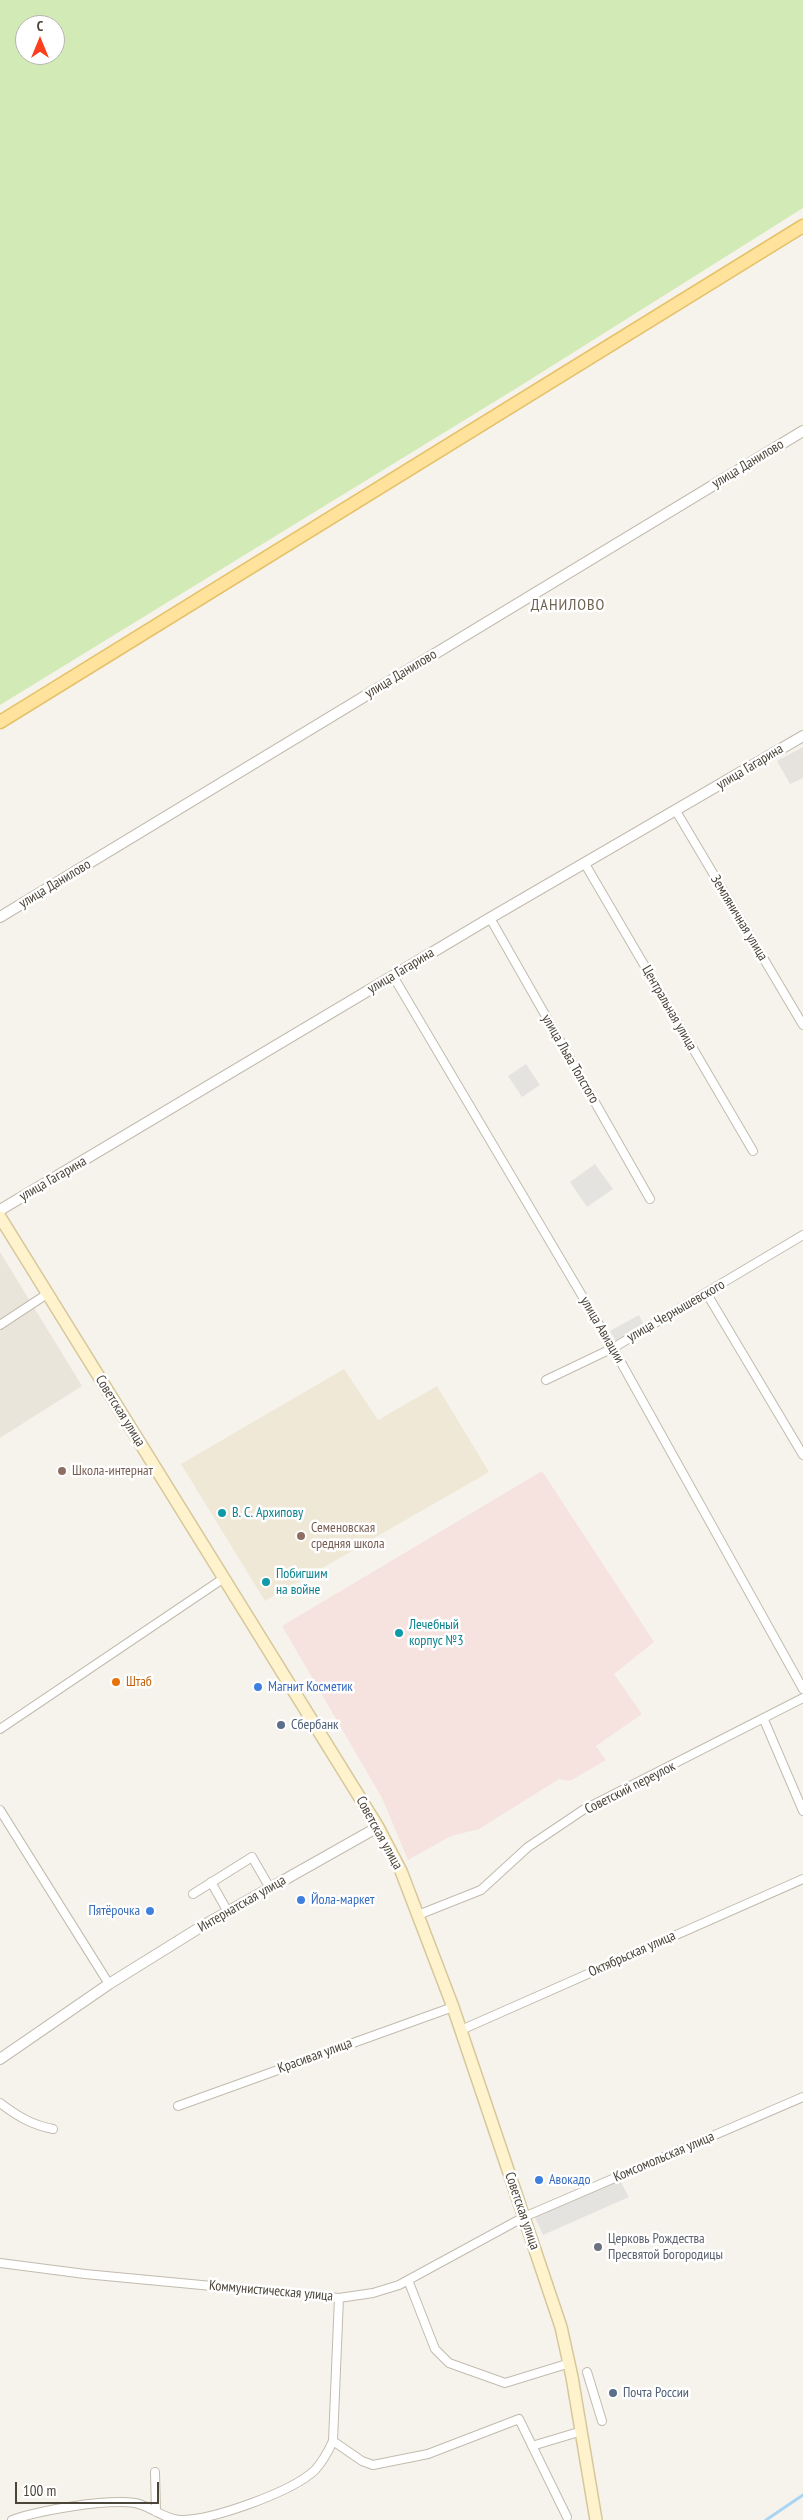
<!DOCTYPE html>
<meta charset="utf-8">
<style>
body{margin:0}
#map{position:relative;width:803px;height:2520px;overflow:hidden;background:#f6f3ec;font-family:"PT Sans Narrow",sans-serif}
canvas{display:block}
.north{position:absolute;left:15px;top:15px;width:50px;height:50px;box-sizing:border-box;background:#fff;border:1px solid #b7b4b0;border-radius:50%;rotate:0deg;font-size:14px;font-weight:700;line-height:20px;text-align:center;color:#4b4439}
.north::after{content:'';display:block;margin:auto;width:18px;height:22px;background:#fc3f1d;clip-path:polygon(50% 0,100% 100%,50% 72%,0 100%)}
.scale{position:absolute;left:15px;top:2482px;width:144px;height:22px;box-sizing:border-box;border:2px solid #4b4439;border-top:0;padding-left:6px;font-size:15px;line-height:18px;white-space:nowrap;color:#4b4439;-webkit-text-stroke:4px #fff;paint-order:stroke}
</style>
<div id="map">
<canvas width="803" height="2520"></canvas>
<div class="north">С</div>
<div class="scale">100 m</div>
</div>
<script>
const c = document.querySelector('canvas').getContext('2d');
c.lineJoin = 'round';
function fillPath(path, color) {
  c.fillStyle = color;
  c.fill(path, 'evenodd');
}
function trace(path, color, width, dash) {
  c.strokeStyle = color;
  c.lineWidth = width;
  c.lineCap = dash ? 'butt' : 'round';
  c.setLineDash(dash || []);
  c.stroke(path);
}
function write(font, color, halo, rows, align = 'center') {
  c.font = font + ' "PT Sans Narrow",sans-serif';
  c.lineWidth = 5;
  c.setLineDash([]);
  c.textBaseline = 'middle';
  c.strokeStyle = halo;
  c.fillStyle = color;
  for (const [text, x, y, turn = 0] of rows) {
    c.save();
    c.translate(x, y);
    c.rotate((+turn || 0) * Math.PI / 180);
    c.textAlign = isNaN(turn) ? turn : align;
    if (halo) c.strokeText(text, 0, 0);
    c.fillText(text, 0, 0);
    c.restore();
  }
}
fillPath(new Path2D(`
 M0 1252 82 1386 0 1438Z`), '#eae5da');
fillPath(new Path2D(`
 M803 747V778L790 784 777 761Z`), '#e6e2dd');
fillPath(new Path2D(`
 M344 1369 378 1420 437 1386 489 1472 265 1601 181 1464Z`), '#efe8d6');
fillPath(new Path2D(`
 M542 1471 654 1642 614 1674 642 1714 596 1746 606 1760 570 1781 559 1779 479 1829 451 1836 408 1860 382 1798 282 1626Z`), '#f6e3e0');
fillPath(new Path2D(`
 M0 0H803V208L520 386 0 705ZM25 25H55V55H25Z`), '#d2eab5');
fillPath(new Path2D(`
 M526 1064 540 1085 522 1097 508 1076Z
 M595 1164 613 1189 587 1207 570 1182Z
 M639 1315 644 1325 616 1341 610 1331Z
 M618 2177 629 2197 543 2235 533 2213Z`), '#e5e3e0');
trace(new Path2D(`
 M766 2520 803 2495`), '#a9d4f2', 3);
const minor = new Path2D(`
 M676 811 803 1025
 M585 864 753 1151
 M490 918 650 1199
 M393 976 613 1348 803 1689
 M707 1294 803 1455
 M0 1325 47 1294
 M546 1380 613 1348 803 1235
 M764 1720 803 1811
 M0 1729 224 1578
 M0 1810 109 1984
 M211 1882 228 1912
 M193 1894 252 1857 270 1888
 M418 1915 481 1890 528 1847 583 1810 803 1698
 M461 2030 803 1879
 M0 2103C17 2116 32 2125 53 2129
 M178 2106 453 2007
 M0 2263 85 2274 339 2298 373 2293 399 2285 524 2217 803 2097
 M408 2280 435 2349 449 2363 505 2383 570 2363
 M587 2372 602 2421
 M333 2441 362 2461 373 2465 428 2454 519 2419 567 2517
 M532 2446 582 2431
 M155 2472 156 2512
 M12 2520C40 2510 106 2499 135 2503 151 2506 165 2520 181 2520 213 2520 292 2492 315 2470 323 2461 328 2452 333 2441L339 2298`);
const tertiary = new Path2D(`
 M0 917 803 431
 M0 1210 490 918 803 736
 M0 2059 109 1984 199 1928 378 1827`);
const secondary = new Path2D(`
 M0 1217 378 1827 401 1871 453 2007 561 2327 572 2377 596 2520`);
const primary = new Path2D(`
 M0 722 803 226`);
trace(minor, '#c2bbae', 10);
trace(tertiary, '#c2bbae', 12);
trace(secondary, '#d6c79b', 14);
trace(primary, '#e6c16a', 15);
trace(minor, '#fff', 8);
trace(tertiary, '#fff', 10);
trace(secondary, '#fff3cd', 11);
trace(primary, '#ffe39c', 12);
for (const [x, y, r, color] of [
 [62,1471,5,"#8d6e63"],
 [222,1513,5,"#0f9aa8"],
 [301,1536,5,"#8d6e63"],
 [266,1582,5,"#0f9aa8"],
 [399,1633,5,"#0f9aa8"],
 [116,1682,5,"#e8710a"],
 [258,1687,5,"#3f7fe0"],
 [281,1725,5,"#5c6f8a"],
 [301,1900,5,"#3f7fe0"],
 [150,1911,5,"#3f7fe0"],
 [539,2180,5,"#3f7fe0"],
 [598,2247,5,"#6b7280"],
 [613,2393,5,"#5c6f8a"]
]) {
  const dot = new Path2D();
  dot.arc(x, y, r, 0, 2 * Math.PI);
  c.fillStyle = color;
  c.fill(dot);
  trace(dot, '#fff', 2);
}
write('14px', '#4b4439', '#fff', [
 ["улица Данилово",748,464,-31],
 ["улица Данилово",401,674,-31],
 ["улица Гагарина",750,767,-31],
 ["улица Данилово",55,884,-31],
 ["Земляничная улица",739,918,59],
 ["улица Гагарина",401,971,-31],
 ["Центральная улица",669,1008,60],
 ["улица Льва Толстого",570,1059,60],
 ["улица Гагарина",53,1179,-30],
 ["улица Чернышевского",676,1311,-30],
 ["улица Авиации",602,1330,60],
 ["Советская улица",120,1411,58],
 ["Советский переулок",630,1788,-27],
 ["Советская улица",379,1833,61],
 ["Интернатская улица",242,1904,-30],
 ["Октябрьская улица",632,1954,-24],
 ["Красивая улица",315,2056,-20],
 ["Комсомольская улица",664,2157,-23],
 ["Советская улица",522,2211,71],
 ["Коммунистическая улица",271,2291,5]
]);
write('14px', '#785e54', '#fff', [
 ["Школа-интернат",72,1471],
 ["Семеновская",311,1528],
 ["средняя школа",311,1544]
], 'left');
write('14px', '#0d838f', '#fff', [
 ["В. С. Архипову",232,1513],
 ["Побигшим",276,1574],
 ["на войне",276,1590],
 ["Лечебный",409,1625],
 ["корпус №3",409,1641]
], 'left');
write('14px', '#c56008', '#fff', [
 ["Штаб",126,1682]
], 'left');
write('14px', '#366cbe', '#fff', [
 ["Магнит Косметик",268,1687],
 ["Йола-маркет",311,1900],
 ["Пятёрочка",140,1911,"right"],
 ["Авокадо",549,2180]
], 'left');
write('14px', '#4e5e75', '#fff', [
 ["Сбербанк",291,1725],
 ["Почта России",623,2393]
], 'left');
write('14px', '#5b616d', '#fff', [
 ["Церковь Рождества",608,2239],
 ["Пресвятой Богородицы",608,2255]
], 'left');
c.letterSpacing = '1px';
write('16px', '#6e6250', '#fff', [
 ["ДАНИЛОВО",568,605]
]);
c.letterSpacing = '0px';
</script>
